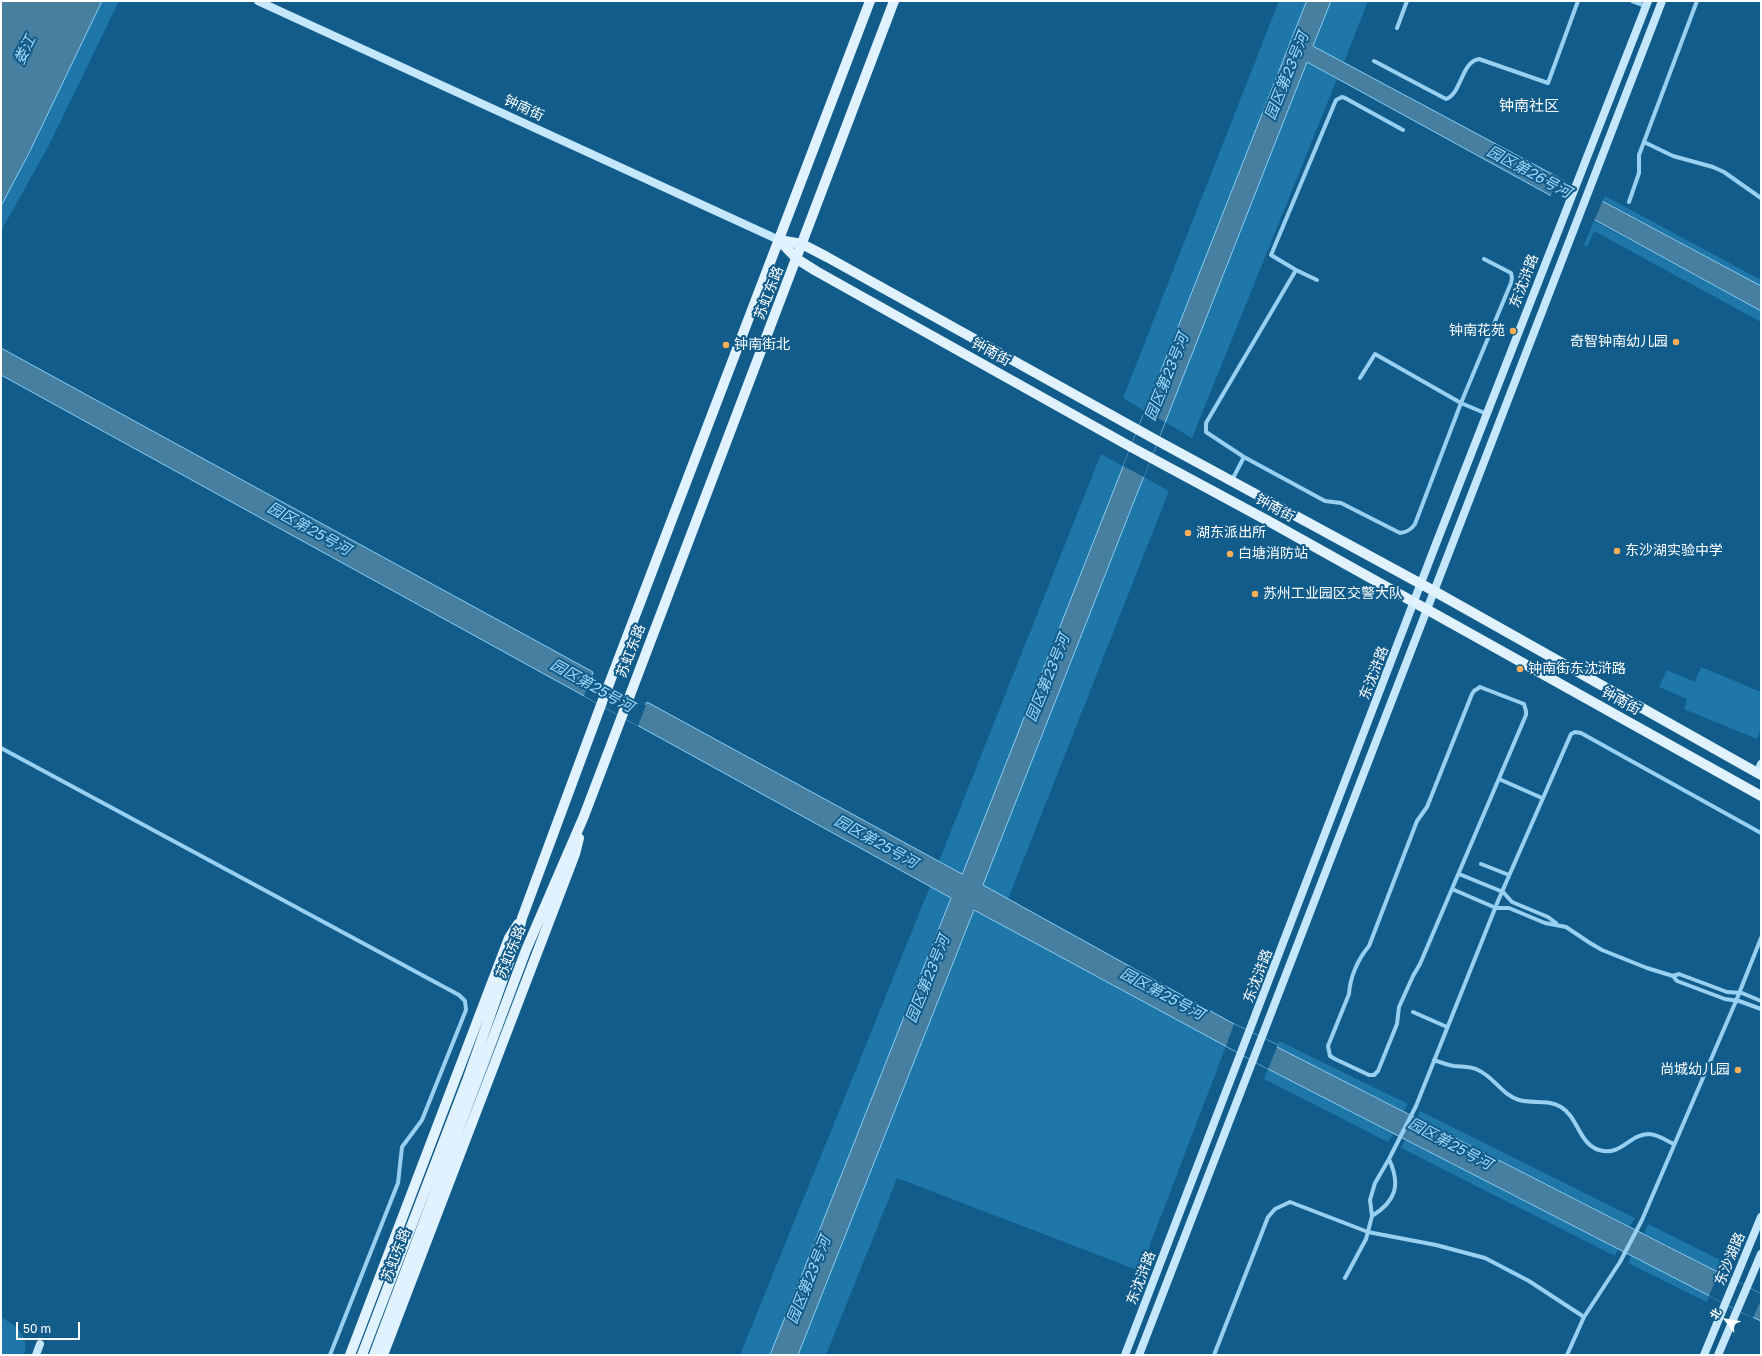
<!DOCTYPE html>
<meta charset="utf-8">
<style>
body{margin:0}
#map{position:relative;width:1762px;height:1356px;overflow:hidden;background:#115c8a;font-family:"Golos Text","Noto Sans SC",sans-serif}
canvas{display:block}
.frame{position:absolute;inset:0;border:2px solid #fff;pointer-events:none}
.north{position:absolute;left:1706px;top:1300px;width:40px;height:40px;-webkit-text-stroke:3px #115c8a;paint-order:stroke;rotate:301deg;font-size:11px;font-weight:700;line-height:16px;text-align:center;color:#fff}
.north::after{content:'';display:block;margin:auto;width:14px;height:18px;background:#fff;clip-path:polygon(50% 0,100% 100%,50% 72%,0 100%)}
.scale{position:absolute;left:16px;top:1322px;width:64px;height:18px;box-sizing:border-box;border:2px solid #fff;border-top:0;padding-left:5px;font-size:12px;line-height:14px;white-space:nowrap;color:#fff;-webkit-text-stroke:3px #115c8a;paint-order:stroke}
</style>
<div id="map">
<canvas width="1762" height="1356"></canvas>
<div class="frame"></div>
<div class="north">北</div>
<div class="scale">50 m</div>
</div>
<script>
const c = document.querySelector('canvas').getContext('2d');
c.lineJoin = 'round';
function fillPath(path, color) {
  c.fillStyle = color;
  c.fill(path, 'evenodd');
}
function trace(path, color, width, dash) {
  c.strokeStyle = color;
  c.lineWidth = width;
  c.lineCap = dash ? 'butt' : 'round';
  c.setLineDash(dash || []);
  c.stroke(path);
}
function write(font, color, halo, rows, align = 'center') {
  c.font = font + ' "Golos Text","Noto Sans SC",sans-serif';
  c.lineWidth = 4;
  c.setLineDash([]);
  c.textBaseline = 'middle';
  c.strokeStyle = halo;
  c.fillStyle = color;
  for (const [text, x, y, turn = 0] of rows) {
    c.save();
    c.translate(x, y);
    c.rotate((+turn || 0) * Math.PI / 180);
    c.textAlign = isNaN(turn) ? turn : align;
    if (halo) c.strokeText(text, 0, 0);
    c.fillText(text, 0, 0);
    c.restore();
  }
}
fillPath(new Path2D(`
 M102 1H119L48 147 1 231V206L29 153Z
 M1279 1H1307L1145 411 1123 398Z
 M1331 1H1368L1344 62 1313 46Z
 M1307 62 1337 79 1192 438 1165 422Z
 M1605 196 1761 280V286L1603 200Z
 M1594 221 1761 311V322L1594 231 1587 247 1584 245Z
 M1101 454 1123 466 962 874 939 861Z
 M1144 477 1169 491 1008 899 983 885Z
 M1701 667 1761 692V728L1757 739 1684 709 1687 699 1659 687 1667 670 1695 682Z
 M930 887 951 898 770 1355H740Z
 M974 910 1226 1046 1140 1271 897 1178 826 1355H798Z
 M1279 1041 1408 1104 1404 1111 1277 1047Z
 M1268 1069 1393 1134 1388 1142 1264 1079Z
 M1420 1111 1635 1218 1630 1226 1417 1118Z
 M1405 1140 1618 1249 1615 1256 1401 1148Z
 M1648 1224 1724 1262 1719 1272 1644 1233Z
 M1631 1256 1709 1295 1707 1302 1628 1263Z
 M1 1317C15 1325 31 1336 24 1355H1Z`), '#1f76a9');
const water = new Path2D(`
 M1 1H102L29 153 1 206Z
 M1307 1H1331L1313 46 1761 286V311L1307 62 983 885 1234 1024 1278 1045 1277 1047 1761 1294V1321L1737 1310 1268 1069 974 910 798 1355H770L951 898 1 375V348L593 672 592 676 641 703 645 705 647 702 962 874Z`);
fillPath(water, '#477fa1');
trace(water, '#88cff5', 1);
fillPath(new Path2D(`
 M1558 177 1603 200 1594 221 1550 197Z
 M1145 411 1165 422 1144 477 1123 466Z
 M592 675 646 705 638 726 584 696Z
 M1234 1024 1278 1045 1268 1069 1226 1046Z
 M1719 1272 1761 1294V1300L1753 1318 1709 1296Z`), '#115c8a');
trace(new Path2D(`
 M1632 1 1646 6
 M1397 28 1407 1
 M1374 61 1446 99C1462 93 1461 62 1479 59L1548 83 1578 1
 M1644 142 1673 156 1713 167 1724 172 1761 198
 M1629 202 1639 173V155L1697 1
 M1296 270 1206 423V432L1244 457 1325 501 1341 503 1400 533C1407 532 1411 530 1415 524L1461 403 1511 283 1512 278 1511 273 1484 259
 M1317 280 1296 270 1271 255 1336 100 1342 97 1345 98 1403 130
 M1360 378 1375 354 1461 403 1487 414
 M1232 480 1244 457
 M1480 687 1524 704 1526 711V715L1420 964 1413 976 1399 1007 1397 1024 1378 1071 1374 1075H1369L1335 1059 1330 1056 1328 1046 1349 994C1350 977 1358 959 1369 946L1417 821 1427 807 1472 694 1474 691Z
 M1 748 459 995 465 1001 466 1010 422 1120 402 1147 398 1183 330 1355
 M1499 779 1542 798
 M1481 864 1509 875
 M1459 874 1503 892 1512 902 1548 917 1556 923
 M1452 889 1496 908H1509L1545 923 1566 927 1590 943 1602 950 1647 968 1673 976 1677 981 1725 999 1739 1001 1761 1009
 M1673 976 1679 974 1727 992 1742 993 1761 1001
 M1413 1012 1447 1027
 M1434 1060C1440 1062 1447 1065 1454 1066 1463 1067 1470 1066 1478 1070 1494 1077 1502 1095 1519 1100 1533 1104 1548 1099 1561 1107 1578 1117 1579 1144 1599 1150 1621 1157 1629 1134 1649 1134 1657 1134 1667 1141 1674 1144
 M1372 1216C1396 1201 1401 1185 1389 1159
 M1345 1278 1366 1239 1372 1216 1370 1200 1375 1183 1389 1159 1416 1106 1498 901 1571 734 1575 732 1581 733 1761 833
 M1214 1355 1268 1217 1275 1209 1290 1202 1368 1232 1436 1245 1485 1258 1529 1281 1584 1317
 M1567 1355 1584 1317 1620 1262 1642 1220 1736 1001 1761 938`), '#97d0f1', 4);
trace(new Path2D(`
 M258 1 779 240
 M1757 773 1761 764
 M36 1355 40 1344
 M1125 1355 1434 549 1648 1
 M1139 1355 1662 1
 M1704 1355 1761 1217
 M1718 1355 1761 1254`), '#c5e7fc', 8);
trace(new Path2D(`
 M779 240 797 259 816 271 1131 447 1272 523 1761 796
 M779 240 802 244 827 257 1158 441 1434 591 1761 775
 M350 1355 509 938 518 924
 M362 1355 468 1078 516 942 522 918 601 705 870 1
 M374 1355 526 950 584 816 894 1
 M383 1355 575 854 579 838`), '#e1f2ff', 10);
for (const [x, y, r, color] of [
 [1513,331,4,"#ffaf57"],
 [1676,342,4,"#ffaf57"],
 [726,345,4,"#ffaf57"],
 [1188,533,4,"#ffaf57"],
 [1617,551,4,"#ffaf57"],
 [1230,554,4,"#ffaf57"],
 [1255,594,4,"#ffaf57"],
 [1520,669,4,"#ffaf57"],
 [1738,1070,4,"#ffaf57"]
]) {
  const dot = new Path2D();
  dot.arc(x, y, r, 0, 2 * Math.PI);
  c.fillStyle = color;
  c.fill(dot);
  trace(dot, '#115c8a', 1.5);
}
write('14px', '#fff', '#115c8a', [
 ["钟南街",524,108,25],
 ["东沈浒路",1524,281,-69],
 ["苏虹东路",769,293,-69],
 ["钟南街",991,352,29],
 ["钟南街",1275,508,29],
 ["苏虹东路",631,651,-69],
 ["东沈浒路",1374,673,-69],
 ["钟南街",1621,701,29],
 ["苏虹东路",511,952,-68],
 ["东沈浒路",1258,976,-69],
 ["苏虹东路",396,1255,-69],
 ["东沙湖路",1730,1259,-67],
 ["东沈浒路",1141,1278,-69]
]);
write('14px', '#fff', '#115c8a', [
 ["钟南花苑",1505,331,"right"],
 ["奇智钟南幼儿园",1668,342,"right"],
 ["钟南街北",734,345],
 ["湖东派出所",1196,533],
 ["东沙湖实验中学",1625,551],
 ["白塘消防站",1238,554],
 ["苏州工业园区交警大队",1263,594],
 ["钟南街东沈浒路",1528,669],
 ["尚城幼儿园",1730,1070,"right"]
], 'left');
write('italic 15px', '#a2daf9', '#115c8a', [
 ["娄江",25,50,-64],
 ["园区第23号河",1287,76,-68],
 ["园区第26号河",1529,172,28],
 ["园区第23号河",1167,377,-68],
 ["园区第25号河",309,529,29],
 ["园区第23号河",1048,678,-68],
 ["园区第25号河",592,686,29],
 ["园区第25号河",876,842,29],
 ["园区第23号河",928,979,-68],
 ["园区第25号河",1162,994,28],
 ["园区第25号河",1450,1144,28],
 ["园区第23号河",809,1280,-68]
]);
write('15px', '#fff', '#115c8a', [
 ["钟南社区",1529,106]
]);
</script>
